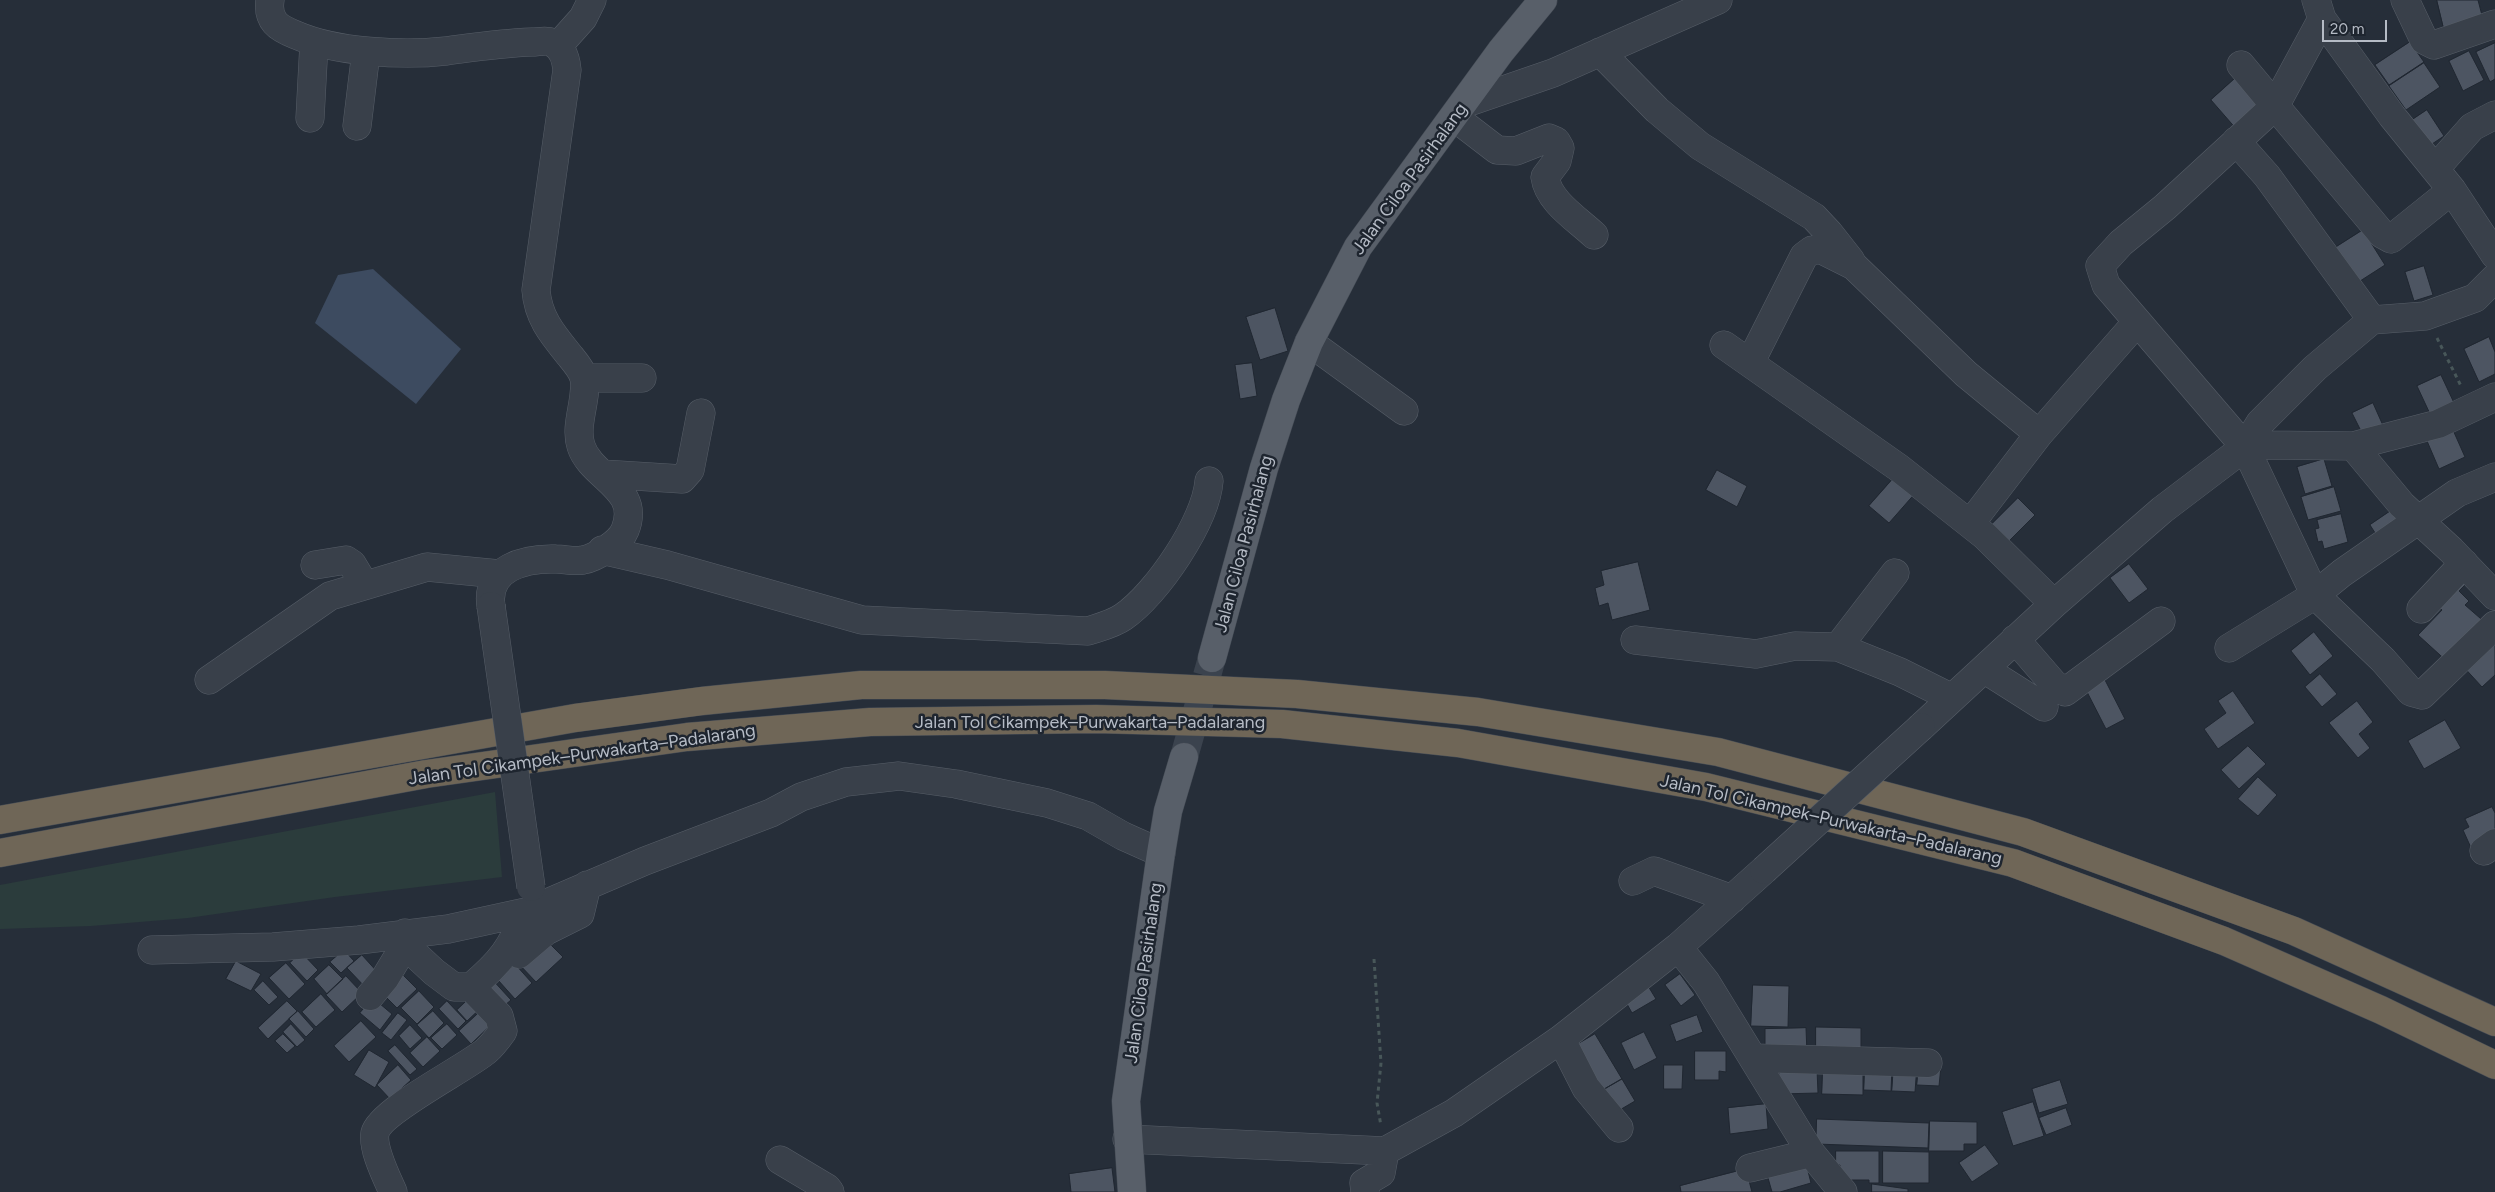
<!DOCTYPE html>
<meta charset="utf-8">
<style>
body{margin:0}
#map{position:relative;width:2495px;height:1192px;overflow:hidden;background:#262e39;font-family:Figtree,sans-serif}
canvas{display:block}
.scale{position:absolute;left:2322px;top:20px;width:65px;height:22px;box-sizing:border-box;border:2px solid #b5bbc5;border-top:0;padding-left:6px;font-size:15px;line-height:18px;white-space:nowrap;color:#b5bbc5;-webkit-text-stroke:4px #1e252f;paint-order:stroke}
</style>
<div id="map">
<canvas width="2495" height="1192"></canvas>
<div class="scale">20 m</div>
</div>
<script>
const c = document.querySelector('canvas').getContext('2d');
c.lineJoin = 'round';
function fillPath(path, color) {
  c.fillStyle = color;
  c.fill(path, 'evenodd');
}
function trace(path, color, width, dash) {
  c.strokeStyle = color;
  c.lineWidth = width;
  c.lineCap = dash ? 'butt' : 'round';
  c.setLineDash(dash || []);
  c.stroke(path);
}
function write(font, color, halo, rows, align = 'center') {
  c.font = font + ' Figtree,sans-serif';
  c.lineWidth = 5;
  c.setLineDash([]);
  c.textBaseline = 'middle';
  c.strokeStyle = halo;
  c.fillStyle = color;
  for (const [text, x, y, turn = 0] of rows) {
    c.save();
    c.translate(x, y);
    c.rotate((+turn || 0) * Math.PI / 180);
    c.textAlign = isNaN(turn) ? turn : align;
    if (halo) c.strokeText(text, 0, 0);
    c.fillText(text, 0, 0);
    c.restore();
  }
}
fillPath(new Path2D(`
 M495 792 502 877 335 897 188 918 91 926 0 929V885Z`), '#2b3c3c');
fillPath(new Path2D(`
 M373 269 461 349 416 404 315 323 338 275Z`), '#3d4b60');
const building = new Path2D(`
 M2437 0H2478L2484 23 2445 33Z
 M2410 42 2424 62 2389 85 2375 65Z
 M2495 43V79L2490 82 2476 52Z
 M2469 51 2484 80 2463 91 2449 61Z
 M2424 63 2440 87 2406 110 2389 86Z
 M2240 74 2267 105 2238 131 2211 100Z
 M2427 110 2444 136 2426 148 2409 122Z
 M2363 230 2385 265 2357 283 2330 251Z
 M2424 266 2433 295 2414 301 2405 272Z
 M1275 308 1288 351 1260 360 1246 317Z
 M2489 337 2495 352V374L2479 382 2464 349Z
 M1252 363 1257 396 1240 399 1235 365Z
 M2441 375 2455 405 2431 416 2417 386Z
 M2373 403 2385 430 2365 439 2352 413Z
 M2453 430 2465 457 2439 469 2427 441Z
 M2324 459 2332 486 2305 494 2297 467Z
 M1717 470 1747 486 1737 507 1706 490Z
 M1899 472 1918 490 1889 523 1869 506Z
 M2334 487 2341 511 2308 520 2301 497Z
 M2018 498 2035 515 2007 543 1990 526Z
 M2395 508 2405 522 2379 539 2370 525Z
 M2341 514 2348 542 2324 549 2322 541 2318 542 2315 529 2319 528 2317 520Z
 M1638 562 1650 610 1612 620 1608 603 1599 606 1595 588 1604 585 1601 571Z
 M2129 564 2148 589 2129 603 2110 578Z
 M2472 578 2459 591 2469 601 2465 605 2488 625 2451 665 2418 635 2442 610 2434 602Z
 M2314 632 2333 656 2310 675 2291 651Z
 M2495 639V675L2482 687 2460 663Z
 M2320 674 2337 694 2322 707 2305 687Z
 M2104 678 2125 719 2106 729 2085 688Z
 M2233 691 2255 723 2218 749 2204 729 2226 713 2218 701Z
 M2357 701 2373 722 2359 734 2370 748 2358 758 2329 723Z
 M2445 720 2461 748 2424 769 2408 741Z
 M2248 746 2266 764 2239 789 2221 770Z
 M2258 777 2277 795 2258 816 2238 799Z
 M2492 807 2495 813V839L2472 850 2463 830 2469 827 2465 819Z
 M543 937 563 957 536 982 517 962Z
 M344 950 354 961 341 973 330 962Z
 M301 952 318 970 307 981 290 963Z
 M362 955 380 975 366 988 347 968Z
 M236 961 261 974 251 991 226 979Z
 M286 963 305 984 289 999 269 978Z
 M515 964 532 983 515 999 498 980Z
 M329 965 343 979 327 994 314 979Z
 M402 974 417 989 397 1008 382 993Z
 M1680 974 1695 995 1681 1006 1665 985Z
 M346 976 362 993 342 1012 326 995Z
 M490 977 511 1000 498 1011 478 989Z
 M263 981 278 997 269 1005 254 990Z
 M1645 981 1656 999 1632 1013 1622 995Z
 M1753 985 1789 986 1788 1027 1751 1026Z
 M419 991 434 1007 417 1024 401 1008Z
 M321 994 335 1010 316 1027 302 1012Z
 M473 995 483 1006 467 1021 457 1010Z
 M373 998 392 1014 380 1030 360 1013Z
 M287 1001 297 1011 268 1039 258 1028Z
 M447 1001 466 1021 458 1029 439 1009Z
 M482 1010 494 1022 471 1044 459 1031Z
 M298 1011 314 1029 306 1037 289 1019Z
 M433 1011 444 1023 429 1038 417 1025Z
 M398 1013 407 1020 391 1040 382 1033Z
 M1697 1015 1703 1032 1676 1042 1670 1025Z
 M361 1021 376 1037 349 1062 334 1046Z
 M291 1024 305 1040 297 1047 283 1032Z
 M447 1024 457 1035 442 1049 431 1038Z
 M410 1025 422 1038 410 1049 399 1036Z
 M1816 1027 1861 1028V1055H1816Z
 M1806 1028 1807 1054H1765V1029Z
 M1644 1032 1657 1058 1634 1070 1621 1043Z
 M283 1034 295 1046 287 1053 275 1041Z
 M1595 1034 1622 1079 1599 1092 1573 1047Z
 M427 1037 440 1051 423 1067 410 1053Z
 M395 1045 417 1069 410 1075 388 1051Z
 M369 1050 389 1062 375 1088 354 1075Z
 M1695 1051H1726V1072L1719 1071V1080H1695Z
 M1894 1064 1917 1065 1915 1092 1892 1091Z
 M1919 1064 1941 1066 1939 1086 1917 1085Z
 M398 1065 411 1080 390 1099 377 1085Z
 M1664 1065H1683L1682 1089H1664Z
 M1865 1066 1892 1067 1891 1091 1864 1090Z
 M1823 1068 1863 1069V1095L1822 1094Z
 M1817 1069 1818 1093 1779 1094V1070Z
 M1622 1079 1635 1101 1618 1111 1605 1089Z
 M2060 1080 2068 1104 2039 1113 2032 1089Z
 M2033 1102 2044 1136 2013 1146 2002 1112Z
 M1766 1104 1768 1129 1730 1134 1728 1108Z
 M2066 1108 2072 1125 2046 1135 2039 1118Z
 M1817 1119 1929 1123 1928 1148 1816 1144Z
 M1930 1121 1977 1122V1144H1964V1151H1929Z
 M1985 1145 1999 1164 1972 1182 1959 1163Z
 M1836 1151H1879V1183H1869V1180H1840V1165H1836Z
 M1883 1151 1929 1152V1183H1883Z
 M1805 1159 1811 1183 1780 1192H1772L1766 1171Z
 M1112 1168 1115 1192H1071L1069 1174Z
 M1746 1169 1752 1192H1681L1680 1186Z
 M1872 1184 1908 1189V1192H1872Z`);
fillPath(building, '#4d5562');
trace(building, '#202731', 1);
trace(new Path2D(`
 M1184 757 1212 658`), '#3b434e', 28, [28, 14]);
const minor = new Path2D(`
 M270 0C267 21 278 28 296 35 335 52 402 56 446 51 476 47 501 43 532 42 538 42 546 40 551 42 563 47 566 59 567 70L536 290C538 318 553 335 570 356 575 362 582 370 584 378 588 398 574 425 581 446 591 478 642 488 625 530 620 543 595 558 583 560 574 562 565 559 556 559 525 558 485 568 491 606
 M2316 0 2322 19 2392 116 2452 190 2495 255
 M2405 0 2424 40 2434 45 2495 24
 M2322 19 2275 106 2165 207 2121 243 2100 266 2106 285 2245 447 2315 595 2383 660 2411 692 2422 695 2495 625
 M558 46 583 18 592 0
 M1600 52 1657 110 1700 146 1814 217 1829 233 1851 261
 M2241 65 2382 234 2391 239 2452 190
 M1463 104 1553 73 1718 0
 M1454 117 1497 150 1516 151 1549 138 1556 141 1560 148 1557 161 1545 177C1548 201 1577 219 1594 235
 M310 118 314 43
 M357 126 366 52
 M2236 141 2267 176 2372 320
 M2435 169 2472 127 2495 115
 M1309 342 1404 411
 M1724 345 1899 468 1985 536 2054 604
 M1750 363 1804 256 1812 250H1822L1854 266 1966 374 2039 434
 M584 378H642
 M2353 446 2402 505 2451 550 2495 596
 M2245 447 2260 423 2315 368 2372 320 2425 316 2475 298 2495 278
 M603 474 682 479 690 470 701 413
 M1970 524 2039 434 2137 322
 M602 550 667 565 862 620 1088 631C1100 627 1113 624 1123 617 1157 594 1206 521 1209 481
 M315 565 346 560 352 564 364 584
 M2421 609 2464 563
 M2015 639 2053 683 2065 692 2161 621
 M1635 640 1756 654 1795 646 1838 647 1900 672 1952 698
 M1838 647 1895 573
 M2229 648 2315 595 2342 573 2457 493 2495 477
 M1984 669 2044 707
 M209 680 330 596 427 567 499 574
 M1921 727 2054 604 2162 510 2245 447 2265 445 2353 446 2438 424 2495 397
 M2484 851 2495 843
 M1633 881 1654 871 1732 899
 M405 933V945L434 972 454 987H471C502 961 511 948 526 912
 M1678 947 1706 982 1811 1153 1843 1192
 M152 950 273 947 359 940 448 929 526 912 645 861 771 813 801 797 846 782 899 776 956 784 1047 803 1088 816 1123 836 1161 853
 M519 954 546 931 580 914 587 885
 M370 996 385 978 405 945
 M1561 1039 1586 1088 1619 1128
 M1754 1058 1928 1063
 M1127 1139 1385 1151 1454 1113 1561 1039 1678 947 1764 870
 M780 1160 827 1188 830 1192
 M1750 1168 1811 1153
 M393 1192C387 1178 372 1149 375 1133 380 1111 466 1068 486 1051 492 1046 498 1038 503 1031L499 1016 471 987
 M1365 1192 1364 1183 1381 1173 1385 1151`);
const major = new Path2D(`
 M1212 658 1264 468 1286 400 1309 342 1358 247 1501 51 1543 0
 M1132 1192 1126 1101 1130 1073 1161 853 1168 811 1184 757`);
const highway = new Path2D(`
 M0 820 575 718 702 701 861 685H1105L1297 694 1478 712 1718 752 2023 832 2294 931 2495 1022
 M0 853 426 774 687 737 870 722 1096 719 1282 724 1458 743 1706 787 2013 863 2224 941 2381 1010 2495 1065`);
trace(minor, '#575e68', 29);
trace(major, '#424953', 29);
trace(highway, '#444b55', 29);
trace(new Path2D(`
 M2437 338 2461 386
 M1374 959 1381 1063 1377 1103 1381 1126`), '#485759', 3, [4, 4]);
trace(minor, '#39404a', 28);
trace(major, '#585f69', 28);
trace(highway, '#6f6657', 28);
const minorBridge = new Path2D(`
 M491 606 531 887
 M1764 870 1921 727`);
trace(minorBridge, '#575e68', 29, []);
trace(minorBridge, '#39404a', 28);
write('18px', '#b5bbc5', '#1e252f', [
 ["Jalan Ciloa Pasirhalang",1410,179,-54],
 ["Jalan Ciloa Pasirhalang",1244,544,-75],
 ["Jalan Tol Cikampek–Purwakarta–Padalarang",1090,723],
 ["Jalan Tol Cikampek–Purwakarta–Padalarang",582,755,-8],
 ["Jalan Tol Cikampek–Purwakarta–Padalarang",1831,820,13],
 ["Jalan Ciloa Pasirhalang",1144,973,-82]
]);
</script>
